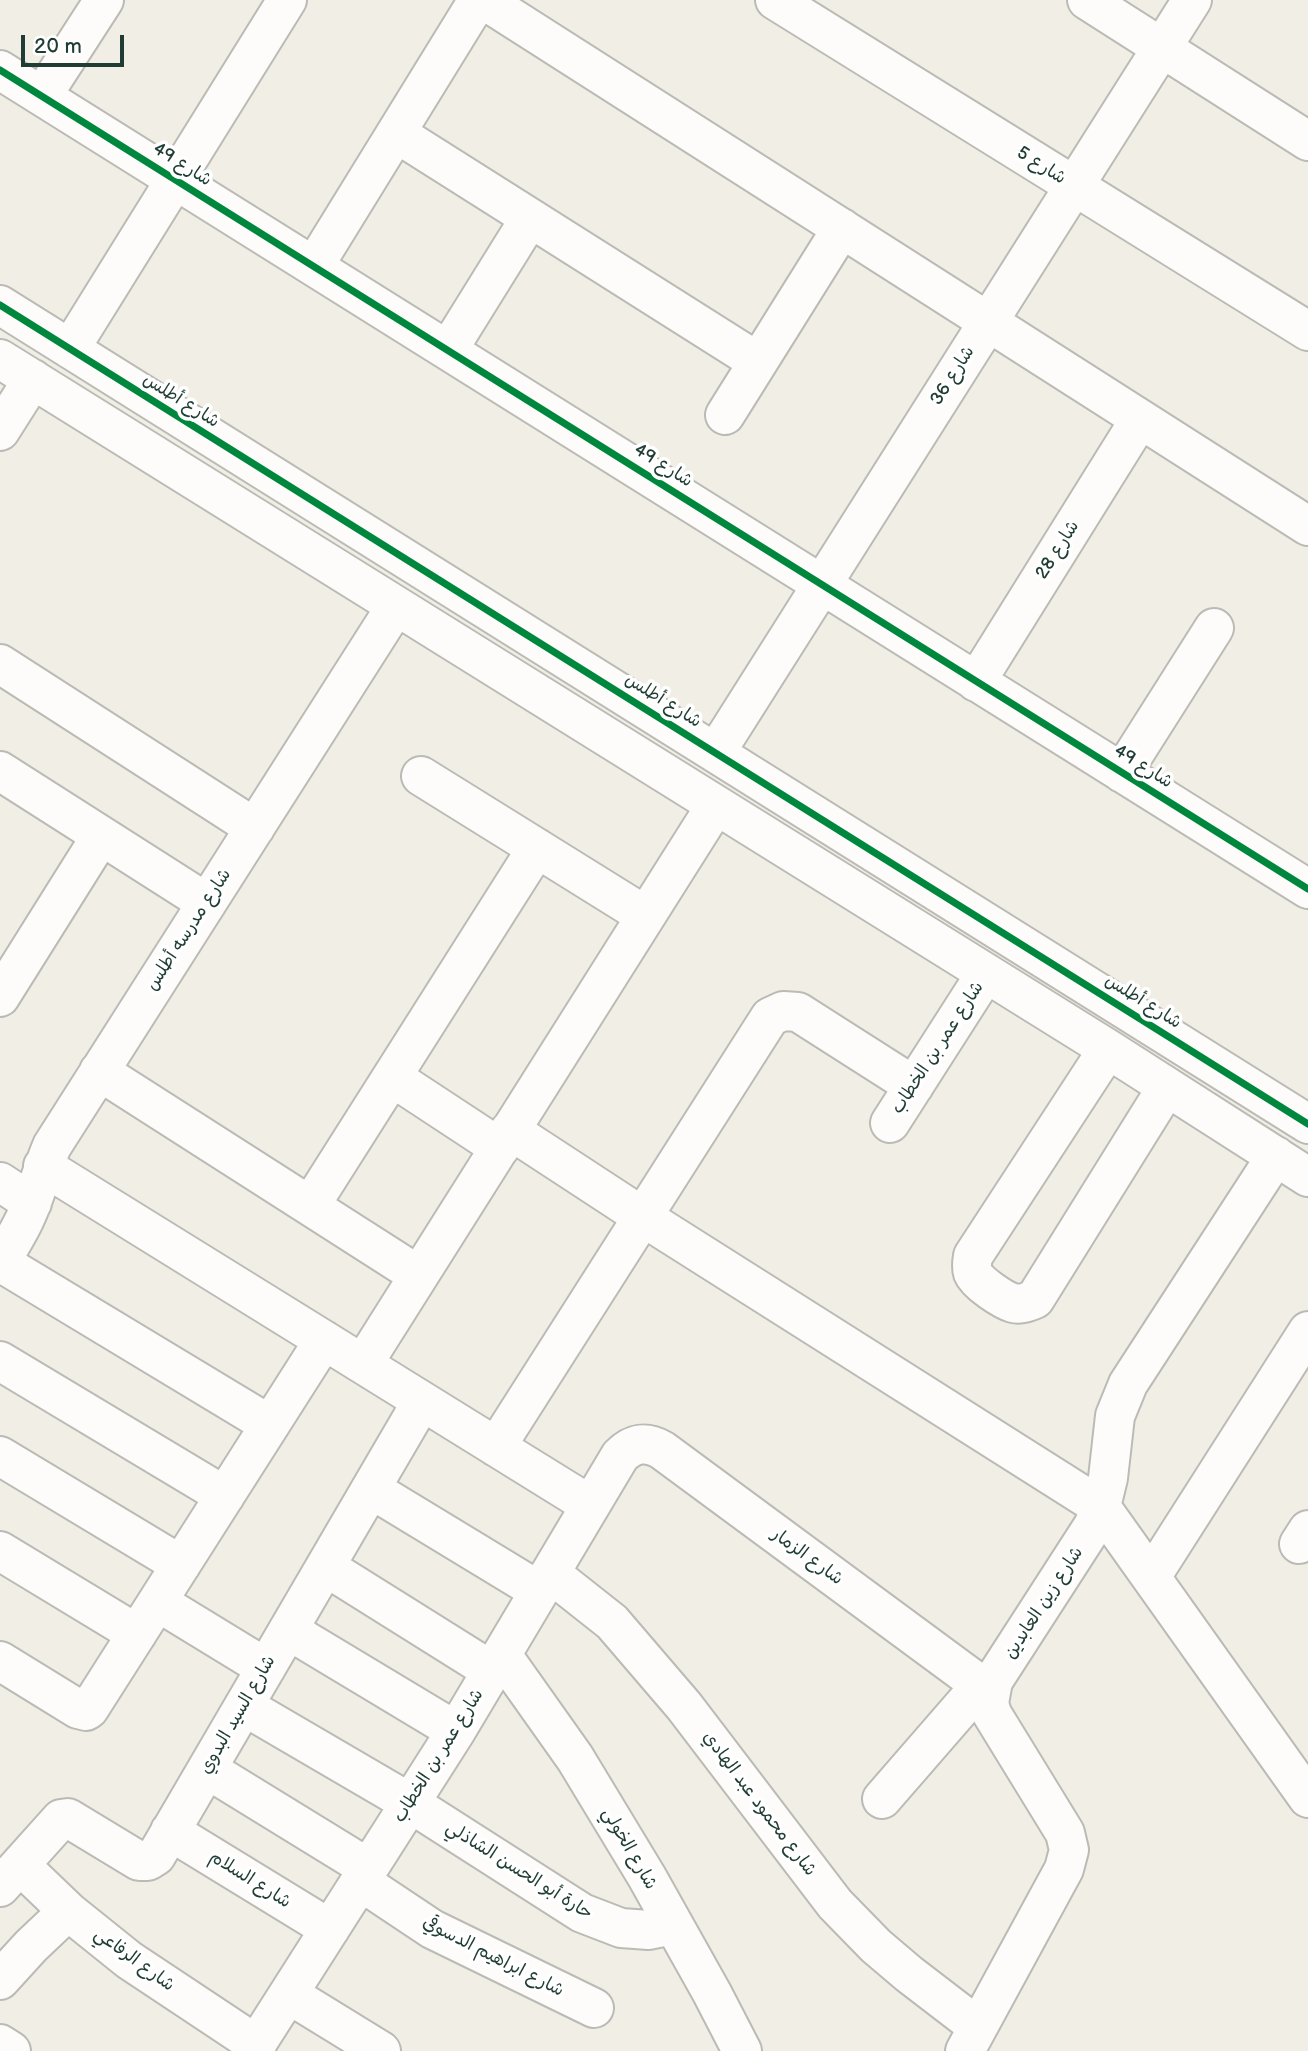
<!DOCTYPE html>
<meta charset="utf-8">
<style>
body{margin:0}
#map{position:relative;width:1308px;height:2051px;overflow:hidden;background:#f1eee5;font-family:"Balsamiq Sans",sans-serif}
canvas{display:block}
.scale{position:absolute;left:21px;top:35px;width:103px;height:32px;box-sizing:border-box;border:4px solid #1f3d34;border-top:0;padding-left:9px;font-size:21px;line-height:24px;white-space:nowrap;color:#1f3d34;-webkit-text-stroke:5px #fff;paint-order:stroke}
</style>
<div id="map">
<canvas width="1308" height="2051"></canvas>
<div class="scale">20 m</div>
</div>
<script>
const c = document.querySelector('canvas').getContext('2d');
c.lineJoin = 'round';
function trace(path, color, width, dash) {
  c.strokeStyle = color;
  c.lineWidth = width;
  c.lineCap = dash ? 'butt' : 'round';
  c.setLineDash(dash || []);
  c.stroke(path);
}
function write(font, color, halo, rows, align = 'center') {
  c.font = font + ' "Balsamiq Sans","Playpen Sans Arabic",sans-serif';
  c.lineWidth = 7;
  c.setLineDash([]);
  c.textBaseline = 'middle';
  c.strokeStyle = halo;
  c.fillStyle = color;
  for (const [text, x, y, turn = 0] of rows) {
    c.save();
    c.translate(x, y);
    c.rotate((+turn || 0) * Math.PI / 180);
    c.textAlign = isNaN(turn) ? turn : align;
    if (halo) c.strokeText(text, 0, 0);
    c.fillText(text, 0, 0);
    c.restore();
  }
}
const minor = new Path2D(`
 M484 0 1308 526
 M775 0 1308 331
 M1087 0 1308 141
 M0 70 1308 889
 M42 96 104 0
 M396 133 758 362
 M314 266 478 0
 M0 305 1308 1124
 M70 349 287 0
 M448 350 530 218
 M0 359 1108 1049 1308 1177
 M725 415 842 228
 M0 431 33 379
 M0 664 255 828
 M976 682 1140 419
 M716 752 1192 0
 M0 771 207 903
 M1122 773 1214 628
 M421 776 646 916
 M0 997 101 836
 M1108 1049 973 1256C972 1262 971 1267 973 1273 977 1283 1003 1300 1013 1303 1021 1305 1028 1302 1035 1299L1167 1087
 M99 1071 418 1275
 M392 1077 500 1148
 M890 1123 986 973
 M510 1130 643 1217 1101 1507 1308 1798
 M43 1166 590 1505
 M0 1182 32 1203
 M310 1206 537 848
 M0 1262 270 1425
 M0 1263C9 1247 20 1231 27 1214 37 1192 42 1169 52 1146L396 606
 M0 1361 225 1496
 M363 1364 716 805
 M496 1447 770 1017 783 1011 798 1012 914 1086
 M0 1456 181 1565
 M371 1489 539 1591
 M1299 1544 1308 1530
 M0 1551 137 1634
 M326 1567 492 1671
 M550 1573 612 1622 684 1706 835 1904 876 1946 909 1974 978 2027
 M1151 1577 1308 1331
 M158 1602 266 1668
 M288 1630 456 1731
 M502 1655 575 1758 647 1877 712 1993 742 2051
 M0 1661 78 1709 86 1711 89 1709 324 1340
 M244 1706 410 1803 582 1913 621 1928 649 1930 673 1925
 M207 1769 368 1868
 M882 1799 981 1685
 M170 1831 330 1929
 M20 1865 68 1911 129 1960 257 2045
 M360 1881 432 1929 594 2008
 M0 1887 61 1819 68 1818 139 1861H148L156 1856 422 1401
 M0 1980 31 1946 68 1911
 M290 1995 381 2051
 M0 2044 11 2051
 M252 2051 456 1731 620 1456C633 1443 646 1441 662 1450L990 1692
 M965 2051 1064 1869 1069 1850 1065 1833 992 1714 989 1703 993 1681 1093 1526 1101 1507 1108 1478 1115 1416 1128 1384 1276 1156`);
trace(minor, '#bbbbb5', 42);
trace(minor, '#fdfcfb', 38);
trace(new Path2D(`
 M0 70 1308 889
 M0 305 1308 1124`), '#00873e', 7);
write('18px', '#1f3d34', '#fff', [
 ["شارع 49",182,165,32],
 ["شارع 5",1041,166,32],
 ["شارع 36",953,376,-58],
 ["شارع أطلس",181,401,32],
 ["شارع 49",663,466,32],
 ["شارع 28",1058,550,-58],
 ["شارع أطلس",663,701,32],
 ["شارع 49",1143,767,32],
 ["شارع مدرسه أطلس",189,930,-57],
 ["شارع أطلس",1143,1002,32],
 ["شارع عمر بن الخطاب",938,1048,-57],
 ["شارع الزمار",807,1557,36],
 ["شارع زين العابدين",1044,1603,-57],
 ["شارع السيد البدوي",238,1715,-60],
 ["شارع عمر بن الخطاب",439,1756,-58],
 ["شارع محمود عبد الهادي",759,1804,53],
 ["شارع الخولي",629,1849,60],
 ["حارة أبو الحسن الشاذلي",519,1871,32],
 ["شارع السلام",250,1880,32],
 ["شارع ابراهيم الدسوقي",493,1957,27],
 ["شارع الرفاعي",134,1960,36]
]);
</script>
